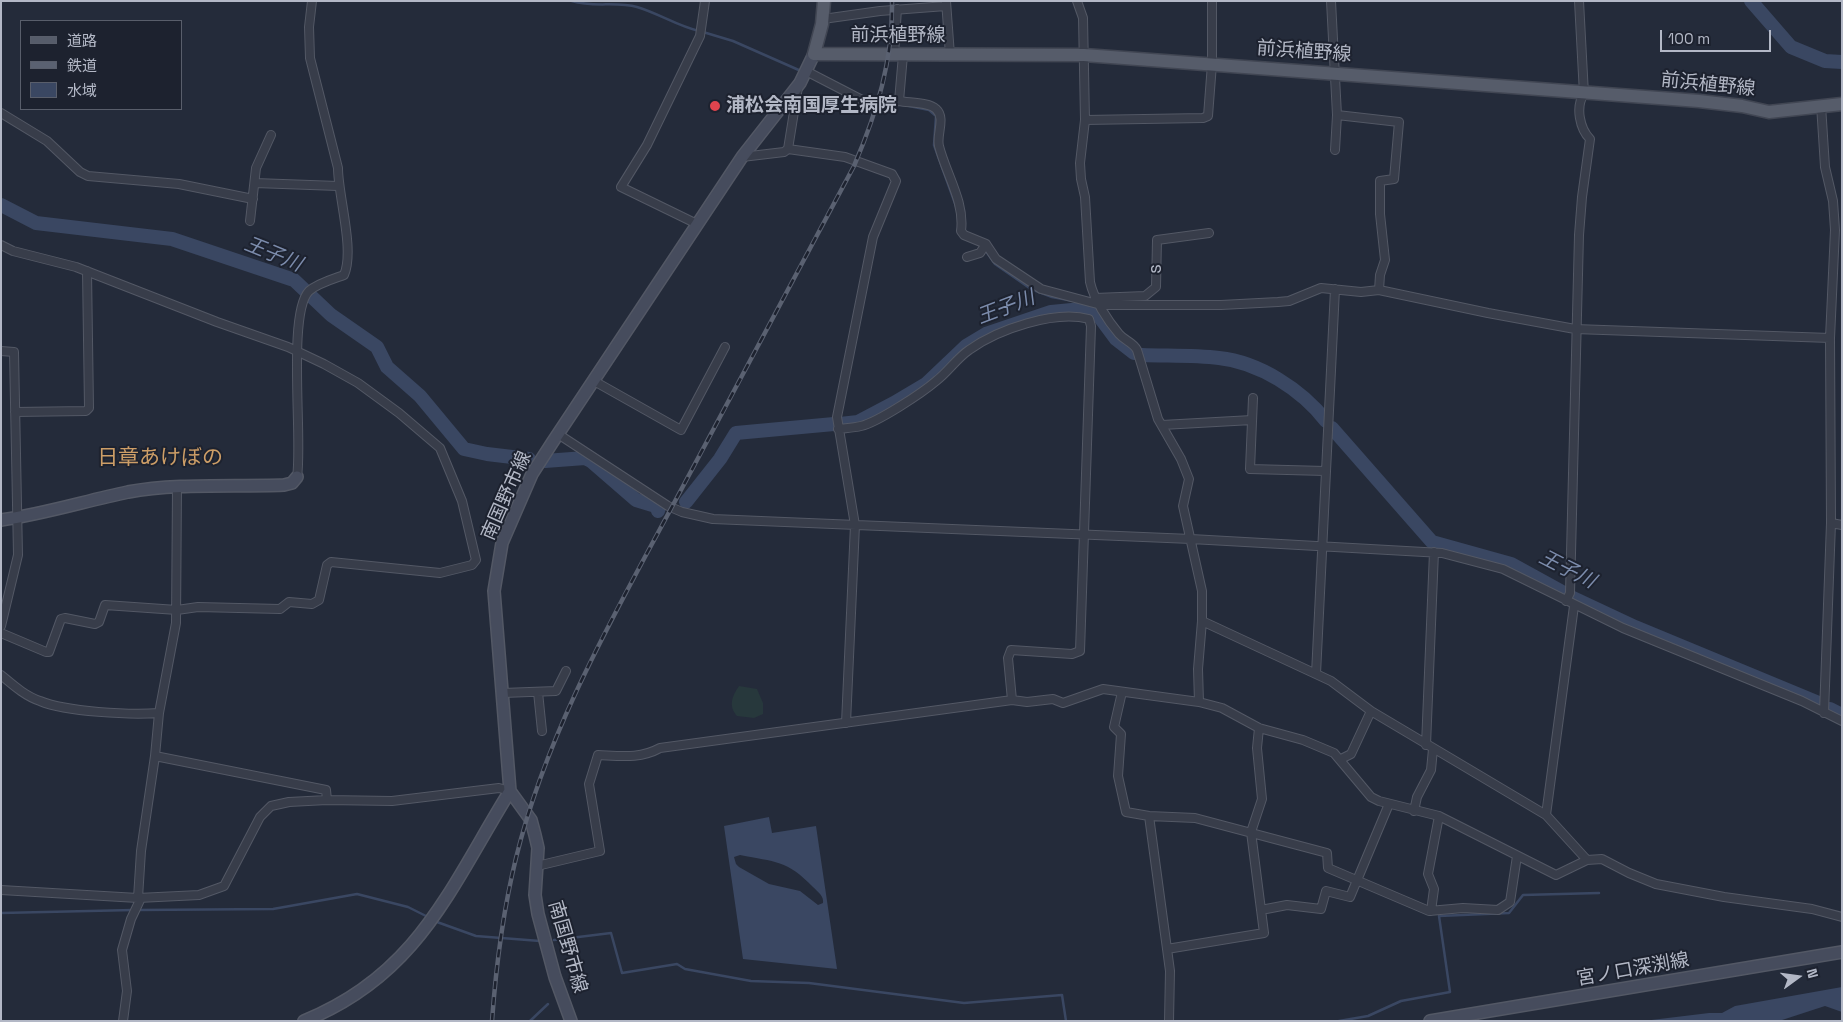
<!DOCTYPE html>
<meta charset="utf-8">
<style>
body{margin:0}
#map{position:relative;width:1843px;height:1022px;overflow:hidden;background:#242b3a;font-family:"Space Grotesk","Noto Sans JP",sans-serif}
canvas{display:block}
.frame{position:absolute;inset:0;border:2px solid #b3b8c6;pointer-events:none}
.legend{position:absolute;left:20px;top:20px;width:162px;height:90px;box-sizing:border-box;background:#1d222f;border:1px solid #595e6b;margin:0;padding:6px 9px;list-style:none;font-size:15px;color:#b3b8c6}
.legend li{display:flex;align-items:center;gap:10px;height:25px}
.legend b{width:25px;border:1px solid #595e6b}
.north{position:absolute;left:1773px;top:952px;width:50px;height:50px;-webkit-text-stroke:4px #1d222f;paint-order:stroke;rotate:76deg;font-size:14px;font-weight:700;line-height:20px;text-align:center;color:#b3b8c6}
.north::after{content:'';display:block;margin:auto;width:18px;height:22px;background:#b3b8c6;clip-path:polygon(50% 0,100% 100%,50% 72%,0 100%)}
.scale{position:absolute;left:1660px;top:30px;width:111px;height:22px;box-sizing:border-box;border:2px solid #b3b8c6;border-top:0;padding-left:6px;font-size:15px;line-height:18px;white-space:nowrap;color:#b3b8c6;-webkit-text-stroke:4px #1d222f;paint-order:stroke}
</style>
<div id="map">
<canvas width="1843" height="1022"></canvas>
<div class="frame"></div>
<ul class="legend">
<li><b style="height:6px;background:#565c6a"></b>道路</li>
<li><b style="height:6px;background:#5a6171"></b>鉄道</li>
<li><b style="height:14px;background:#3a4762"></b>水域</li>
</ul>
<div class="north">N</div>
<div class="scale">100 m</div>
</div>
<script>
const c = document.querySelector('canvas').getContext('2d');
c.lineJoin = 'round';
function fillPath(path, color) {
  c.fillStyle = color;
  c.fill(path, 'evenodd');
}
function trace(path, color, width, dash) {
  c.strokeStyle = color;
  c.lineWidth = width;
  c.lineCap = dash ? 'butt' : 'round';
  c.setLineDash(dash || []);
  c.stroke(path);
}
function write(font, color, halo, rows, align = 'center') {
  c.font = font + ' "Space Grotesk","Noto Sans JP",sans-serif';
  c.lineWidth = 4;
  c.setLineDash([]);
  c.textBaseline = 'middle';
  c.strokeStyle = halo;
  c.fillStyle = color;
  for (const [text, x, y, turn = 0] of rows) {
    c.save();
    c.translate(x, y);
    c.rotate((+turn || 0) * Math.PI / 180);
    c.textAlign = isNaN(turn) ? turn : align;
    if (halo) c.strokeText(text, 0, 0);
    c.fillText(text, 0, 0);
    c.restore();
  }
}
fillPath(new Path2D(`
 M739 686 757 689 763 703V714L754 718 737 716C728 706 732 696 739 686Z`), '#27383c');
fillPath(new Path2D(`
 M769 817 772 833 816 826 837 969 743 959 724 826ZM740 855C775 862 787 860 813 887 818 892 824 896 823 903L818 905 800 891 769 884 739 867 736 864 734 857Z
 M1842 987V1012L1825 1006 1779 1021H1643L1709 1013H1722L1735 1006Z`), '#3a4762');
trace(new Path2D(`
 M572 1C593 8 616 1 637 7 658 13 677 26 699 31
 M703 32 733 41 801 71
 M849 97 860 103
 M865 105H889
 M904 105 929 110 936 116 934 145 957 209
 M961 236 983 247 995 264 1031 289 1052 297 1079 302
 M1091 305 1096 312
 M138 910 273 909 357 894 408 907 428 917
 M1 913 133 910
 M437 922 476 936 540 941
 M554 940 611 933 622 973 677 964 685 969 751 981 809 983 964 1003 1062 995 1066 1021
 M530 1021 548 1004
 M1339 1021 1368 1016 1401 1001 1450 992 1439 916 1509 913 1523 895 1599 893`), '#3a4762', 2.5);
trace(new Path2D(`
 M1751 1 1791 47 1825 61 1842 62
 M1 205 36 223 172 239 294 280 331 315 377 347 387 367 420 396 464 449 487 454 529 459
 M1142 355C1167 356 1194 355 1219 358 1259 362 1302 390 1326 421
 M840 424 858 422 894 403 926 384 966 346 986 334 1051 312 1082 309 1096 312 1116 339 1134 353
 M1332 428 1432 542 1511 564 1571 597 1635 627 1821 704
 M545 461 585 458 591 461 636 500 659 507 658 511
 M686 502 720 459 736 433 834 424
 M1830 709 1842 715`), '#3a4762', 14);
const street = new Path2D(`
 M946 1 950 55
 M1077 1 1083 18 1085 120 1080 163 1081 179 1085 197 1090 282C1094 300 1108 321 1119 334 1125 341 1133 342 1137 350L1158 419 1181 459 1189 479 1183 506 1202 591V621L1198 669 1199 702
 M1331 1 1337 115 1399 122 1394 179 1380 181V214L1385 260 1380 275 1379 290
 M823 19 880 11 946 6
 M894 55 897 9
 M903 55 899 101C909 103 929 102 936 109 946 118 936 135 939 146 946 174 965 202 961 231L964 235 986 244 996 259 1041 289 1101 305H1221L1278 302 1289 301 1321 288 1361 292 1379 290 1488 313 1575 329 1830 338
 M806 71 866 102 899 101
 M1821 105 1825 167 1833 201 1835 230 1830 338 1831 523 1824 713
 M1 113 47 141 80 172 88 176 179 184 253 199
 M1085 120 1203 118 1208 116 1212 64V1
 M788 149 845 157 892 174 896 181 873 237 837 417 855 525 846 723
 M1335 150 1337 115
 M742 157 784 152 788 149 798 87
 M255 183 338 186
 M250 221 256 168 271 135
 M697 224 621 187 647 145 700 36 705 1
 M1 245 13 251 76 267 217 322 288 347 324 364 358 383 399 413 440 448 462 501 476 560 472 565 440 573 331 562 327 565 319 600 312 604 289 602 280 609 198 607 177 610 105 605 99 622 95 624 65 618 61 619 49 652H46L1 633
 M967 257 980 253 986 244
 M1095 298 1145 296 1156 287 1157 240 1209 233
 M1 351 14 352 18 555 1 626
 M594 381 681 430 725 347
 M1253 398 1250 469 1325 471
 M15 412 86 411 89 408 87 271
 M1162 425 1252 420
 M838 429C845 428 853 428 861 426 878 422 922 393 936 381 948 372 957 358 969 350 998 329 1055 310 1089 319L1091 326 1080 651 1072 654 1011 650 1008 658 1012 700
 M558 434 668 506 682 512 713 519 1191 539 1442 553 1503 569 1623 628 1802 701 1842 721
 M297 477C303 441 287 313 309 291 318 283 333 279 344 275 355 250 338 196 338 168L310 58 309 27 312 1
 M1831 523 1842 525
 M1566 601 1570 593 1579 235 1582 197 1590 139C1580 129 1575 107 1584 94L1579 1
 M1202 621 1331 681 1371 711 1546 815 1587 860
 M1316 674 1335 289
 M1 675C13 685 25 696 40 701 67 712 129 715 159 713
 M538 692 542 731
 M1122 692 1114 727 1121 734 1118 776 1126 812 1149 816 1195 818 1327 853 1328 868 1429 911 1463 908 1498 910 1510 902 1517 856
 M503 693 556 691 566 671
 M1426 745 1434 552
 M155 756 326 790 327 800
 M1341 759 1351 754 1371 711
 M1414 811 1417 797 1431 770 1433 749
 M1546 815 1574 606
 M1149 816 1170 971 1169 1021
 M537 866 600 851 589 784 598 755C621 756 640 759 660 748L1012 700 1027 702 1053 699 1063 703 1103 689 1199 702 1222 708 1259 728 1303 740 1334 753 1371 797 1379 801 1439 816 1556 875 1587 860 1602 859 1629 873 1656 884 1724 897 1812 909 1842 917
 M1 890 138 898 199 895 224 886 260 817 271 806 289 802 327 800 392 801 499 788 510 791
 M138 898 141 851 155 756 159 713 176 623 177 487
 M1261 910 1287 905 1321 909 1326 891 1350 897 1389 804
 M1431 911 1434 889 1428 874 1439 816
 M1167 949 1264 933 1251 832 1262 799 1257 748 1259 728
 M123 1021 127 991 122 950 131 919 141 898`);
const secondary = new Path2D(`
 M1 520C44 514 85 501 128 492 177 483 233 487 284 485L292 483 297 477
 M304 1021C418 975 450 888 510 791
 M571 1021 555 977 538 914 535 895 538 848 535 835 531 820 510 791 494 591 502 543 532 474 552 443 742 157 800 83 814 54
 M1430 1021 1842 952`);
const primary = new Path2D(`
 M824 1 822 24 814 54 1084 55 1699 101 1742 106 1769 112 1842 104`);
trace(street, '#535865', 10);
trace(secondary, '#535865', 14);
trace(primary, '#414653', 15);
trace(street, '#383d4a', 8);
trace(secondary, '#464c5d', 11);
trace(primary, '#565c6a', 12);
const rail = new Path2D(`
 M492 1021C496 966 503 911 516 858 548 727 618 608 681 490 739 382 796 274 854 166 877 112 893 61 892 1`);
trace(rail, '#5a6171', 4.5);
trace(rail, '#1d222f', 2.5, [8]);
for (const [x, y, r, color] of [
 [715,106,6,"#e0444e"]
]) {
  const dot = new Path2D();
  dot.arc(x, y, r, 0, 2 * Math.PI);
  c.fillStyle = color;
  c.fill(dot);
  trace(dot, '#1d222f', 2);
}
write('19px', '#b3b8c6', '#1d222f', [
 ["前浜植野線",898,36],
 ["前浜植野線",1304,52,4],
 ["前浜植野線",1708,85,6],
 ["s",1156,269,-90],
 ["南国野市線",507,496,-66],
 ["南国野市線",567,947,74],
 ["宮ノ口深渕線",1633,970,-10]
]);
write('bold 19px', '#b3b8c6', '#1d222f', [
 ["浦松会南国厚生病院",726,106]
], 'left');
write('italic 20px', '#7c8cac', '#1d222f', [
 ["王子川",273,255,22],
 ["王子川",1006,308,-21],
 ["王子川",1567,570,27]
]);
write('21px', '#cd9e67', '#1d222f', [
 ["日章あけぼの",160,458]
]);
</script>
